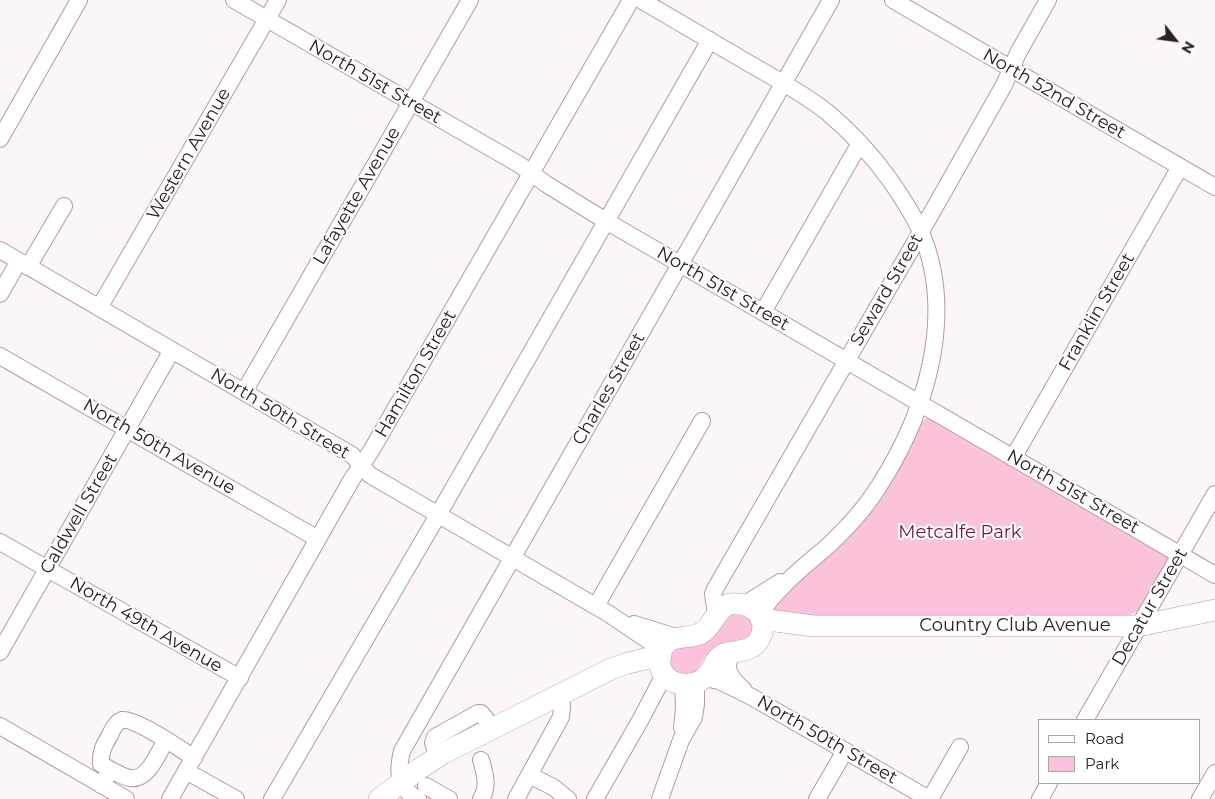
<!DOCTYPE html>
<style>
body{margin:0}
#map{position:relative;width:1215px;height:799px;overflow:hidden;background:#fdf6f9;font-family:Montserrat,sans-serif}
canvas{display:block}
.legend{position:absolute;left:1038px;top:719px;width:162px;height:65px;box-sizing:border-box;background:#fff;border:1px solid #aaa6a8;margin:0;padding:6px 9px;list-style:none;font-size:15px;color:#2b2025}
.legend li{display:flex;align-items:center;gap:10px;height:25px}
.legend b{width:25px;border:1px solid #aaa6a8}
.north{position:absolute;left:1150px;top:15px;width:50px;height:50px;-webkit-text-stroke:4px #fff;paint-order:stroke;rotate:120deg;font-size:14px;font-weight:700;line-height:20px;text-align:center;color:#2b2025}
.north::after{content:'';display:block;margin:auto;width:18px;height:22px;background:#2b2025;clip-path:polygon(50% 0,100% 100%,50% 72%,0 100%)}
</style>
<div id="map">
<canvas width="1215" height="799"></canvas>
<ul class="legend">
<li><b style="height:6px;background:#fff"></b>Road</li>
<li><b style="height:14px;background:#fbc2db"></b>Park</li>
</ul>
<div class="north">N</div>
</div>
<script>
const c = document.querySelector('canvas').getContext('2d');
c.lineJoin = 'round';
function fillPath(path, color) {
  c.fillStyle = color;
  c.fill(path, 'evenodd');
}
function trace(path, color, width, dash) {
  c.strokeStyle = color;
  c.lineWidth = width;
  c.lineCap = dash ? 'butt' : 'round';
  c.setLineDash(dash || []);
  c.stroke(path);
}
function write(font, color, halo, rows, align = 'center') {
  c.font = font + ' Montserrat,sans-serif';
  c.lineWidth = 4;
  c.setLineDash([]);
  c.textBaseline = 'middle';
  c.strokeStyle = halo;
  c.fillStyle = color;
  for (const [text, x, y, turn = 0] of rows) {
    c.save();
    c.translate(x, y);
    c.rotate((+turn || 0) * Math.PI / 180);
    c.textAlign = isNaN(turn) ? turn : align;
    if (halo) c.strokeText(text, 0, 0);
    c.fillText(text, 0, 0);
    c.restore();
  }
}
fillPath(new Path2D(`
 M926 418H934L1173 557 1141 609 1130 615 783 620 768 609 870 512 896 475 920 425Z
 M737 611C749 617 760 626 747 639 732 643 717 644 706 656 701 662 699 670 692 676L675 674 668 659C679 639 689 649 706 642 716 638 718 628 723 620 726 616 732 614 737 611Z`), '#fbc2db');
const minor = new Path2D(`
 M234 0 520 165 546 184 606 221 1215 575
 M641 0C677 21 714 43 750 64 776 79 803 93 827 112 851 132 872 155 890 180 901 196 912 212 920 230 957 314 926 413 879 486 865 509 848 527 829 545 805 566 777 587 760 614
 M893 0 1215 187
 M0 139 79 0
 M0 250 352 455 370 475 609 614 658 647 662 652
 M28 267 64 206
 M0 294 19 261
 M99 308 278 0
 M763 312 860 143
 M0 356 318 539
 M244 392 470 0
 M1013 458 1180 167
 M0 542 240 678
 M745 604 780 582
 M596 606 702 421
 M716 614 713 594 715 589 910 251 1004 85 1018 53 1048 0
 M634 624 676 637
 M0 652 172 350
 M733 653C722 667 731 679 743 689
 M704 678 719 681 750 696 929 799
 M1085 720 1215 494
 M0 726 126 799
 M682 728 684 708 683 685
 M438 757 433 743 435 737 478 713H481L494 729
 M111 770C117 773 124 777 130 778 148 781 158 753 166 740
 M186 771 236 799
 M529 775 553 787 568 799
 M101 785 111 770 101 764C100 752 104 745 110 735 112 730 116 722 122 720 135 718 181 749 194 758
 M426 786 449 799
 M170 799 352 479 371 451 631 0
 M272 799 438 515 710 40
 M418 799C397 788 397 772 402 751L831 0
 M481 799C489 786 485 774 481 760
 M516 799 561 717 562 707 561 695
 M595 799 641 719 664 675
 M660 799 681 740 694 717 696 704V688L698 681
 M817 799 845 751
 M930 799 960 747
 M1040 799 1049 783
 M1200 799 1215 773`);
const major = new Path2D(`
 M729 604C740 603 746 604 755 610 768 620 764 641 750 648 742 652 732 651 724 654 716 657 714 666 710 672 697 692 657 687 660 659 663 628 690 643 704 631 714 623 716 610 729 604Z
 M761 619 813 626H1138L1215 610
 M379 799 419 769 442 754 611 669 628 663 661 655`);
trace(minor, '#b598a4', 18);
trace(major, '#b598a4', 22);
trace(minor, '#fff', 16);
trace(major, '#fff', 21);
write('18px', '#2b2025', '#fff', [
 ["North 51st Street",375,82,30],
 ["North 52nd Street",1054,94,30],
 ["Western Avenue",189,154,-60],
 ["Lafayette Avenue",357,196,-60],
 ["North 51st Street",723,289,30],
 ["Seward Street",887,290,-60],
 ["Franklin Street",1097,312,-60],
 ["Hamilton Street",416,374,-60],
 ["Charles Street",609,389,-60],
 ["North 50th Street",280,414,31],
 ["North 50th Avenue",159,447,30],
 ["North 51st Street",1073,492,30],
 ["Caldwell Street",79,514,-60],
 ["Decatur Street",1150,607,-60],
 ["North 49th Avenue",146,625,30],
 ["Country Club Avenue",1015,626],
 ["North 50th Street",827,740,30]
]);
write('18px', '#6f1649', '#fff', [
 ["Metcalfe Park",960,533]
]);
</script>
